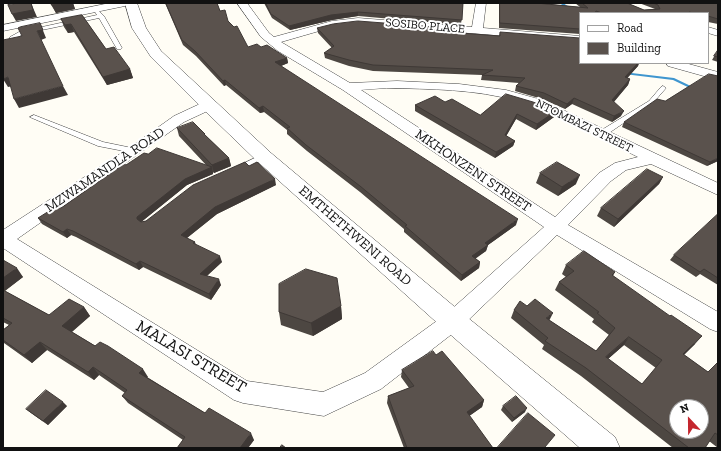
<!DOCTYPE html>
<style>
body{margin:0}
#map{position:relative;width:721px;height:451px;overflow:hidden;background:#fffdf5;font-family:"Zilla Slab",serif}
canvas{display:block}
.frame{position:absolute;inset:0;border:4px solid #111;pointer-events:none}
.legend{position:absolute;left:579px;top:12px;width:130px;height:52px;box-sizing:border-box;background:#fff;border:1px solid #a0a0a0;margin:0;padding:5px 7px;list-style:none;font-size:12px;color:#111}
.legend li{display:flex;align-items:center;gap:8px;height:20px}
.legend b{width:20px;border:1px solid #a0a0a0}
.north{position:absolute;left:669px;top:399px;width:40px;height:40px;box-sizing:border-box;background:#fff;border:1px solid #a0a0a0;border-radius:50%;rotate:338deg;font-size:11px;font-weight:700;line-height:16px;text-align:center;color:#111}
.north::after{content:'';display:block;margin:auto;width:14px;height:18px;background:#c4262e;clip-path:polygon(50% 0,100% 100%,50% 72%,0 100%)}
</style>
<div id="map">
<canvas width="721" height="451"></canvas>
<div class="frame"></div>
<ul class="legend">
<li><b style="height:5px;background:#fff"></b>Road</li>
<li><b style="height:11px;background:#5a524d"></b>Building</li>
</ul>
<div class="north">N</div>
</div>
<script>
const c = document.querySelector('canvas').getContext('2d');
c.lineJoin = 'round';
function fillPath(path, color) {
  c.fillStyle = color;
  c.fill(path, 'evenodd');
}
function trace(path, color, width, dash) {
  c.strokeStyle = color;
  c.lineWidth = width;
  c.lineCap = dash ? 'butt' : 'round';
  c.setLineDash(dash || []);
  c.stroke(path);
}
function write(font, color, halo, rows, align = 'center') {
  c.font = font + ' "Zilla Slab",serif';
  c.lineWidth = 4;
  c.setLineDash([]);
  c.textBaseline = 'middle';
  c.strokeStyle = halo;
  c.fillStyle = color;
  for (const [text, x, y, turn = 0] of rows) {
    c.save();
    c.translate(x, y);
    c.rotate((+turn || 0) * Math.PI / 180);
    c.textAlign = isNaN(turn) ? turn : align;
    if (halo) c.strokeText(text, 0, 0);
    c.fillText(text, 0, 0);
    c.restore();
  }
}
fillPath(new Path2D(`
 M559 3H563L580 14V16Z
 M623 72 674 78 697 89 694 90 673 80 624 74 622 73Z`), '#3f96cf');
const service = new Path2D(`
 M98 10 104 16 122 48 121 49H117L99 18 23 34 15 39 13 45 8 44 10 37 19 32 97 15 95 12Z
 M663 86 666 88 653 103 606 135H600V131L649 101 661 87Z
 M34 115 103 142 137 149 138 151 134 153 98 146 32 118 30 117Z
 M261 155H264L268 157 239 171H236L232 169Z`);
const minor = new Path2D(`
 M110 3H130L125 6 3 31V25Z
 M237 3H247L269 33 274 37 332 21 358 18 472 27 476 3H486L483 28 580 36V42L358 24 333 27 281 42 350 83 397 81 459 84 506 90 542 100 718 183V195L651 164 626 170 611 181 568 225 718 312V332L710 329 557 235 461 327 381 389 324 416 243 403 234 400 3 248V230L129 148 174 116 204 102H214L216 105 214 108 184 122 17 239 247 381 323 392 365 373 445 315 544 227 343 90 278 51 261 37ZM387 88C430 89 476 89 517 101 558 113 599 138 638 157L615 163 599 173 555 217 361 90Z
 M708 27 718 30V36L708 33Z
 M666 63H685L718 72V80L668 66Z`);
const tertiary = new Path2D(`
 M125 3H137L146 28 161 51 271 153 462 313 615 437 620 448H580L444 329 257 161 203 109 151 57 132 28Z`);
trace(service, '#444', 1);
trace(minor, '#444', 1);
trace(tertiary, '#444', 1);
fillPath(service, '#fff');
fillPath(minor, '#fff');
fillPath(tertiary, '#fff');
fillPath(new Path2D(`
 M50 3H73L75 9 56 13Z
 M165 3H217L220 11 248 47H261L287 58 288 63 281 66 516 225 488 245 486 251 475 258 480 262 479 268 461 281 404 232V229L360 192 307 151 287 134V130L264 112 260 113 226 85 224 86 196 56 183 45Z
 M264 3H463L461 25 358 16 332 20 290 30 272 18Z
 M499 3H536L580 7 575 3H627L644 10 655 9 639 3H718V24L708 22V13H580V34L499 28Z
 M82 15 106 49 130 69 133 78 107 85 74 32 68 33 64 27 61 19Z
 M317 28 461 33 499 36 500 32 580 63H639L638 66 627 78 630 79 628 85 614 102 621 116 612 122 572 104 565 109 542 99 515 91 516 86 519 83 481 80 482 75 373 71 349 66 325 58 324 53 332 48 318 33Z
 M718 50V62L712 60Z
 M445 102 480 115 556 111 554 117 536 130 516 119 506 136 515 141 513 146 495 158 415 111V105Z
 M624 122 718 161 707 166 622 127Z
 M177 128 206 136 229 158 231 166 214 173 213 172V174L187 185 141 222 146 221 249 166 276 185 217 214 187 238 195 242 196 245 222 262 207 276 221 285 211 300 143 267 139 270 76 237 71 235 67 238 42 224 38 218 61 208 126 165 148 154 207 166 179 136Z
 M540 173 576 184 558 196 536 183Z
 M663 177 659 184 614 227 597 216 601 208Z
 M718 214V285L700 274 696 277 670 260 674 255Z
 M3 260 23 277 5 291 49 315 84 307 90 316 72 332 148 377H147L205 413 254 440 248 448H177L183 440 128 403 122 396 125 393 99 375 94 380 47 350 32 363 4 343 3 342V330L9 325 3 322Z
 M566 265 615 272 613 276 695 344 684 355 708 372 718 362V448L709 441 705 448H673L581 376 542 349 544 345 511 318 514 310 549 320 596 351 609 335 592 322 594 319 555 290 559 282 566 277 562 274ZM624 345 656 368 642 384 608 359Z
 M341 306 342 319 313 336 281 325 279 312Z
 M436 355 484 400 482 407 469 416 493 448H404L387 403 388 396 409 388 401 377 402 370Z
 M67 406 48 425 31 413 26 409Z
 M503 406 525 412 512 422 501 410Z`), '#4d4742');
fillPath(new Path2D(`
 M31 3 37 17 16 21 12 14Z
 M62 3H73L75 9 56 13 52 5Z
 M358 12V16L332 20 290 30 289 26 331 15Z
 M40 23 46 38 41 40 37 31Z
 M71 24 74 32 68 33 65 25Z
 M287 58 288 63 276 68 275 62Z
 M638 63H639L638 66 623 83 625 77Z
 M130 69 133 78 107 85 103 77Z
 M8 77 13 86 8 87 3 79Z
 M630 79 628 85 610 106 612 100Z
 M225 80 226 85 224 86 223 81Z
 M63 86 68 95 19 108 14 99Z
 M574 98 572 104 565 109 567 104Z
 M263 106 264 112 260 113 259 108Z
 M556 111 554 117 536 130 537 124Z
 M624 111 621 116 612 122 614 116Z
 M517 114 516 119 504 140 505 135Z
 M515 141 513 146 495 158 496 152Z
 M229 158 231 166 214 173 212 165Z
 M718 158V161L707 166 710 162Z
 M212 167 213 174 187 185 140 223 137 219V217L185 179Z
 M580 175 576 184 558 196 562 187Z
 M663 177 659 184 614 227 618 219Z
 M275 179 276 185 217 214 183 241 181 235 215 207Z
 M518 219 516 225 488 245 486 251 471 262 472 256 485 243Z
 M67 229 71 235 67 238 63 232Z
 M220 256 222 262 202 280 200 274Z
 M140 261 143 267 139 270 136 264Z
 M480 262 479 268 461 281 462 275Z
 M17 268 23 277 3 292V278Z
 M219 279 221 285 211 300 209 294Z
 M341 306 342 319 313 336 311 323Z
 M84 307 90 316 69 334 62 326Z
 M553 313 549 321 546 318Z
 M702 336 695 344 676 362 683 354Z
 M629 337 624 345 601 365 606 357Z
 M40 342 47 350 32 363 24 355Z
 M93 367 99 375 94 380 88 372Z
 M143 369 148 377 144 380 139 373Z
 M484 400 482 407 465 419 467 412Z
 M63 402 67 406 48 425 43 421Z
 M527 408 525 412 512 422 514 418Z
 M251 433 254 440 248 448H240Z`), '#3f3936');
const building = new Path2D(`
 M18 3H31L33 10 12 14 8 5Z
 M51 3H62L52 5Z
 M166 3H217L220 11 225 10 228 21 234 27 237 26 248 47 257 44 261 47 267 45 287 58 275 62 518 219 485 243 488 245 472 256 480 262 462 275 405 226 407 225 360 186 306 145 287 128 290 127 263 106 259 108 225 80 223 81 195 51 182 40Z
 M266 3H463L462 20 358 12 331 15 289 26 271 14Z
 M500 3H536L588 8 582 3H627L644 10 660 9 658 5 653 3H718V19L708 16V13H694L689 12 688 13H602L596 11 595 13H580V29L500 23Z
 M82 15 106 49 114 47 130 69 103 77 71 24 65 25 61 19Z
 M358 21 461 29V33L500 36V32L580 38V63H638L625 77 630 79 612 100 624 111 614 116 574 98 567 104 544 93 516 86 525 78 482 75 493 70 373 65 349 60 324 53 334 46 317 28 333 24Z
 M40 23 43 30 37 31 63 86 14 99 8 77 3 79V40L22 36 18 28 20 27Z
 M718 50V57L714 56Z
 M709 74 718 76V158L710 162 624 122 657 99 665 101Z
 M506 94 533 102 556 111 537 124 517 114 505 135 515 141 496 152 415 105 435 96 445 102 452 99 480 115Z
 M193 122 205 134H204L229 158 212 165 177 128Z
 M157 148 212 167 185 179 137 217V219L141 222 146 221 193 185 245 162 249 166 257 162 275 179 215 207 181 235 195 242 193 243 220 256 200 274 219 279 209 294 140 261 136 264 73 231 67 229 63 232 38 218 57 206 61 208 124 164 126 165 144 153 148 154Z
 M557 162 580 175 562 187 540 173Z
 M647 169 663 177 618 219 601 208Z
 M718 214V278L704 269 700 272 674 255Z
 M584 251 615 272 612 275 670 316 671 315 702 336 683 354 708 372 718 362V435L715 433 705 448H689L586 368 545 341 548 338 514 310 520 301 527 306 535 299 553 313 546 318 596 351 615 328 597 313 599 312 559 282 574 271 566 265ZM629 337 662 360 642 384 606 357ZM677 407H701V431H677Z
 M3 260 17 268 3 278Z
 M306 269 337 278 341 306 311 323 279 312V284Z
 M3 290 49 315 69 299 84 307 62 326 95 346 100 342 108 346 143 369 139 373 205 413 209 408 251 433 240 448H177L185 437 122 396 127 390 93 367 88 372 40 342 24 355 3 340V330L12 323 3 318Z
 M433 351 436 355 442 351 484 400 467 412 493 448H407L388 396 414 386 402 370Z
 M46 390 63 402 43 421 26 409Z
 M516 396 527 408 514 418 503 406Z
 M528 413 555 435 545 447 546 448H497Z
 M282 445 286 448H280Z`);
fillPath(building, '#5a524d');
trace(building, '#3f3936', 1);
write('12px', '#111', '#fff', [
 ["SOSIBO PLACE",425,26,5],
 ["NTOMBAZI STREET",584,126,26]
]);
write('14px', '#111', '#fff', [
 ["MZWAMANDLA ROAD",105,170,-34],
 ["MKHONZENI STREET",473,171,34],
 ["EMTHETHWENI ROAD",355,236,41]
]);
write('17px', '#111', '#fff', [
 ["MALASI STREET",191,357,31]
]);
</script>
